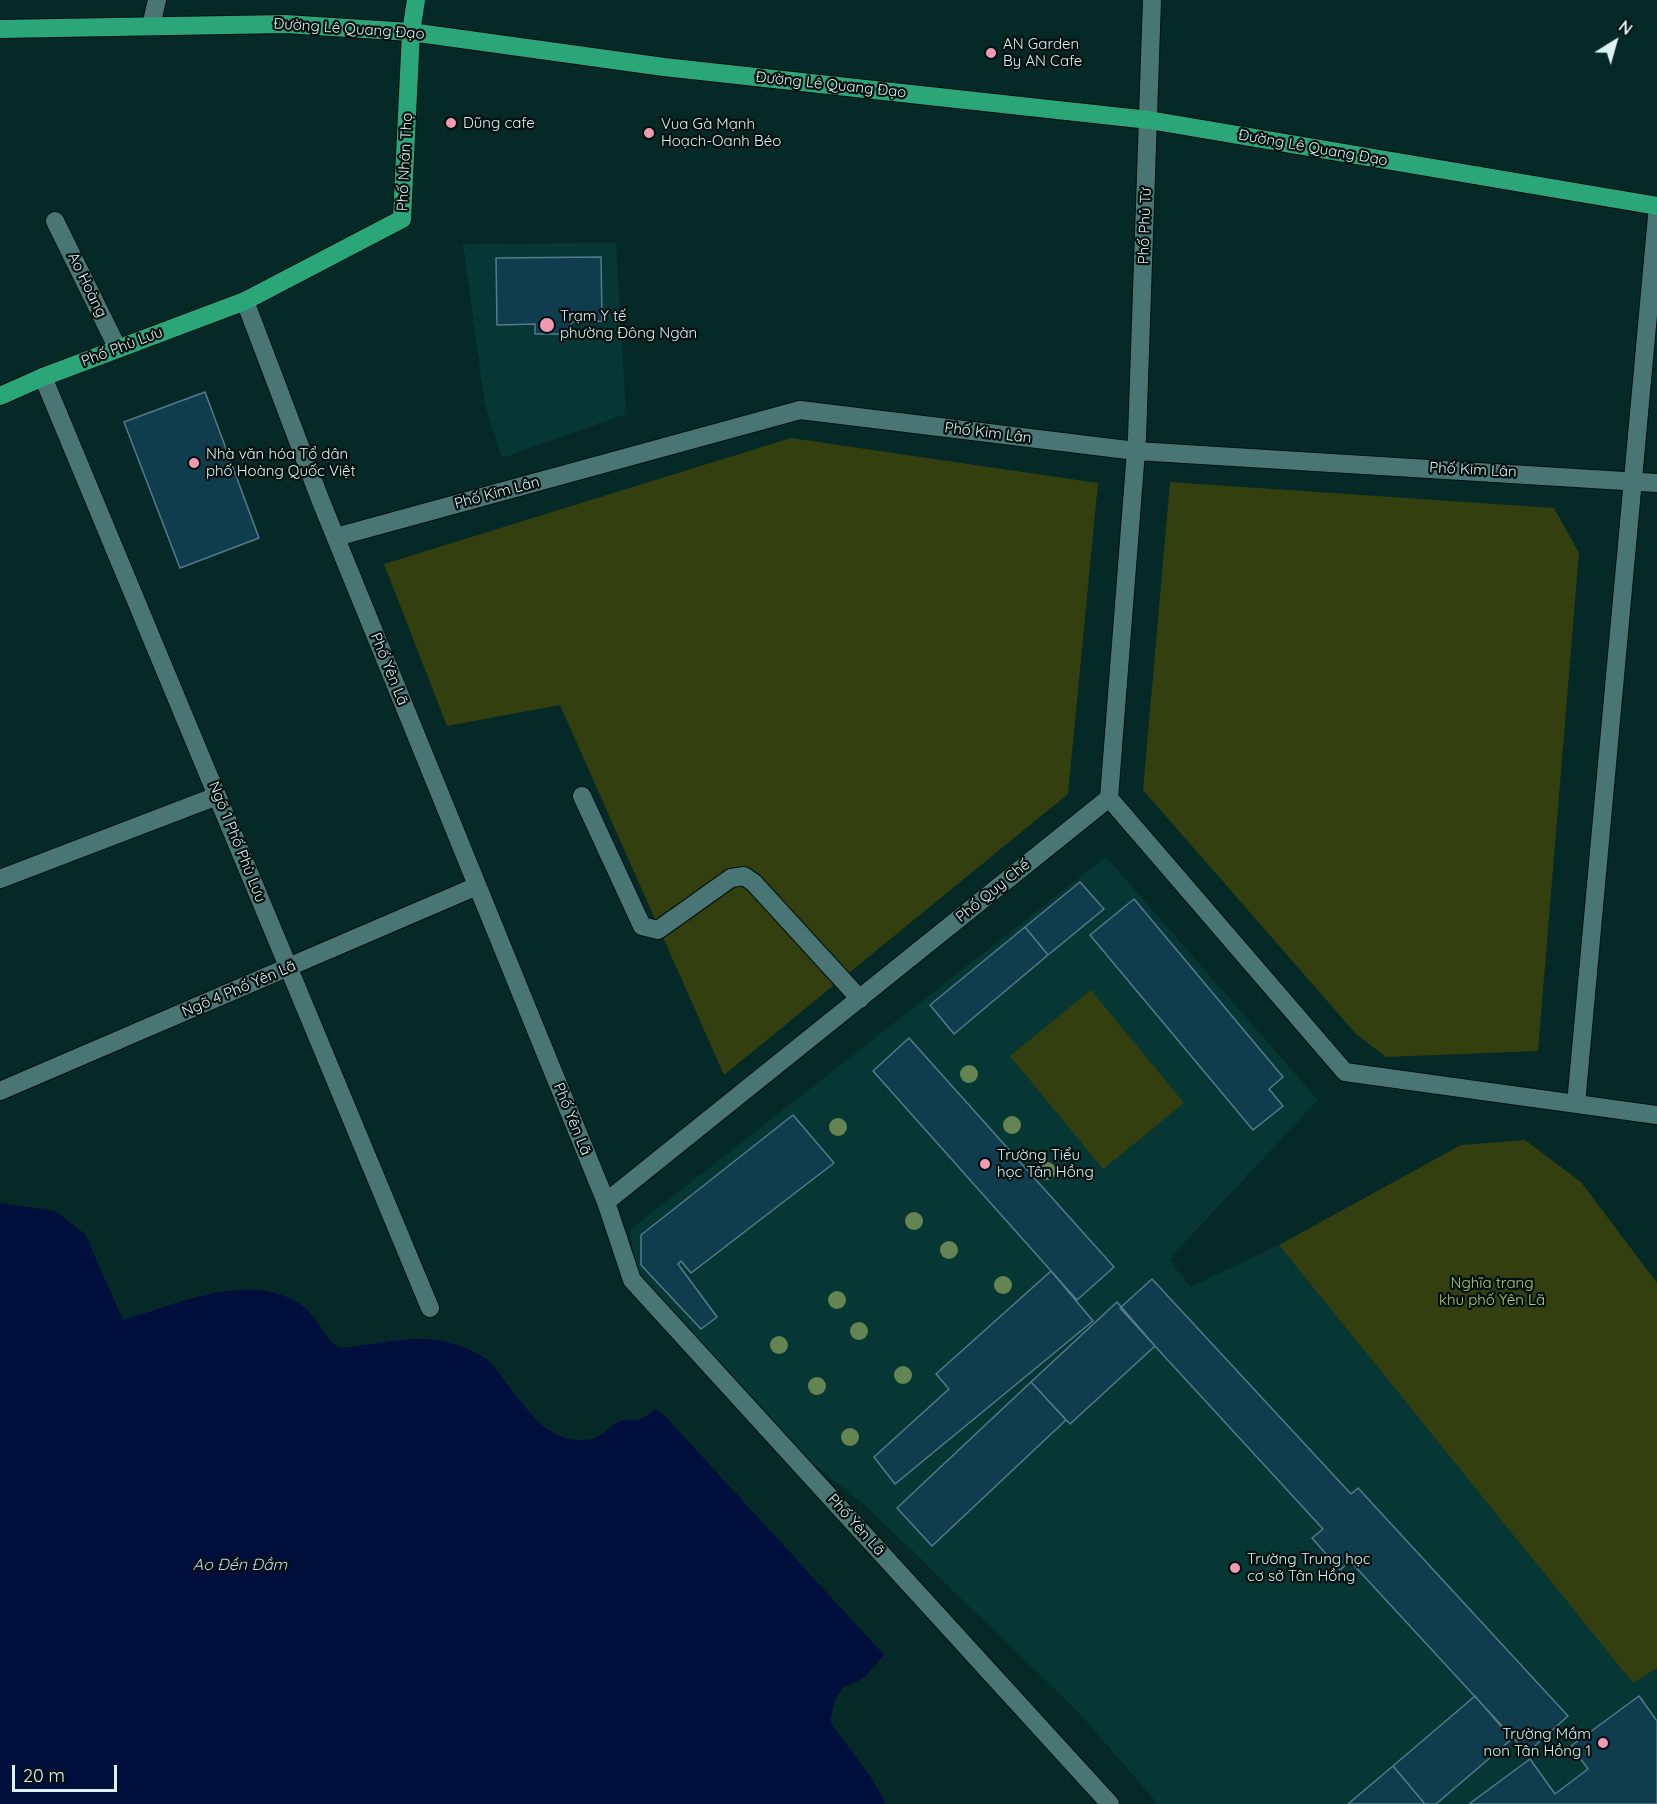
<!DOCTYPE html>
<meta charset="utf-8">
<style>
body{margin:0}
#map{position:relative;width:1657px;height:1804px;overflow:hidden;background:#042927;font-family:Quicksand,sans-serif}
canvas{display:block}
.north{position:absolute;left:1585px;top:12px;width:60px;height:60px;-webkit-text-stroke:4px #010f0f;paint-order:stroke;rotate:37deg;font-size:16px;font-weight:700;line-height:24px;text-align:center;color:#dcf3f2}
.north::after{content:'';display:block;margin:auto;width:21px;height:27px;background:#dcf3f2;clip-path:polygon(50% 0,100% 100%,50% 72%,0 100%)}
.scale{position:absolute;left:12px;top:1765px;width:105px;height:27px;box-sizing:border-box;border:3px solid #dcf3f2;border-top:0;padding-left:8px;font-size:18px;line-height:21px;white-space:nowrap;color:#dcf3f2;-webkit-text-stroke:4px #010f0f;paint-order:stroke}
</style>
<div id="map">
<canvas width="1657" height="1804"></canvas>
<div class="north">N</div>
<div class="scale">20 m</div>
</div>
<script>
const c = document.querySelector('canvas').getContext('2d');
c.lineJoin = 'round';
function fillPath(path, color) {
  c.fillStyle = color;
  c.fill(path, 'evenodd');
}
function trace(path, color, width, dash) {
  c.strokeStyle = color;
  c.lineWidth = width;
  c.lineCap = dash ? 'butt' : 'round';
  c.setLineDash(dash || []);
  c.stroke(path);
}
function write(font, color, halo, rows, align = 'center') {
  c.font = font + ' Quicksand,sans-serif';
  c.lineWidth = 4.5;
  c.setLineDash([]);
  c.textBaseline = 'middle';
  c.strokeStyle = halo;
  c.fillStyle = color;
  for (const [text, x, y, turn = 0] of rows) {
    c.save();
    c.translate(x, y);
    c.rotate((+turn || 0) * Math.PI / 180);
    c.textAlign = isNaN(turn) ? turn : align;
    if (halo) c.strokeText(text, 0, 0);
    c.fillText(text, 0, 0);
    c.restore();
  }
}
fillPath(new Path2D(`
 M616 243 626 414 502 458 485 405 463 244Z
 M1106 857 1318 1100 1169 1259 1190 1287 1279 1245 1633 1682 1657 1668V1804H1158L1081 1715 867 1507 790 1445 633 1274 631 1229Z`), '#073735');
fillPath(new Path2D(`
 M791 438 1098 483 1068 794 724 1075 560 705 447 726 384 564Z
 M1170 482 1554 508 1579 553 1538 1051 1386 1057 1356 1034 1143 790Z
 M1091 990 1184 1103 1103 1169 1010 1056Z
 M1525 1140 1581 1182 1657 1283V1668L1633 1683 1279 1245 1461 1145Z`), '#333f0e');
fillPath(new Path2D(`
 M0 1203 55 1211 85 1234 123 1320C178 1305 246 1270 300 1304 317 1315 323 1337 339 1348 379 1345 418 1331 458 1345 467 1348 483 1355 490 1362 518 1393 544 1452 595 1438 603 1435 609 1426 618 1422 636 1415 634 1428 655 1409L665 1416 884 1655 864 1678 844 1687 835 1699 830 1721C848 1749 872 1774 886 1804H0Z`), '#000e3b');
const building = new Path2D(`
 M601 257 602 321 571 322V334H535V324L497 325 496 258Z
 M205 392 259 538 180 568 124 422Z
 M1080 882 1104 909 1048 955 1025 927Z
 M1134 899 1283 1077 1269 1089 1283 1106 1253 1130 1090 935Z
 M1025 927 1048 955 954 1034 930 1005Z
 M909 1038 1114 1267 1077 1300 873 1071Z
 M793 1115 834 1163 691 1273 681 1261 678 1264 717 1317 701 1329 641 1265V1235Z
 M1051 1271 1093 1321 895 1484 874 1457 949 1389 936 1374Z
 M1152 1279 1351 1494 1358 1488 1568 1716 1527 1753 1350 1561 1340 1570 1312 1538 1323 1529 1120 1308Z
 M1117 1302 1155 1346 1070 1424 1031 1382Z
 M1031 1382 1066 1420 932 1546 897 1508Z
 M1475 1696 1512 1739 1436 1804H1425L1393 1766Z
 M1639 1696 1657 1721V1804H1469L1530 1759 1555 1794 1588 1769 1571 1746Z
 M1393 1766 1425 1804H1348Z`);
fillPath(building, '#103d4d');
trace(building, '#557b8b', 1.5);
const minor = new Path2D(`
 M151 26 157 0
 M55 221 118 349
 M245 301 320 499 606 1202 632 1280 1110 1804
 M43 377 430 1308
 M336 537 800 410 1136 451 1657 483
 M582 796 642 926 658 930 731 878 744 876 754 883 860 999
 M1109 798 1345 1072 1657 1115
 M0 879 217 796
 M0 1091 477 886
 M1576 1104 1657 216
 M606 1202 1109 798 1137 438 1152 0`);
const major = new Path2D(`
 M0 29 285 24 411 32 664 67 1149 120 1657 206
 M0 396 43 377 245 301 402 219 411 32 416 0`);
trace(minor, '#00100f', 20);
trace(major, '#00100f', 20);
trace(minor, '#497674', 18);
trace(major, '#2ba678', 18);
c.fillStyle = '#648451';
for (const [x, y] of [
 [969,1074],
 [1012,1125],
 [838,1127],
 [1047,1171],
 [914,1221],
 [949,1250],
 [1003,1285],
 [837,1300],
 [859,1331],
 [779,1345],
 [903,1375],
 [817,1386],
 [850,1437]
]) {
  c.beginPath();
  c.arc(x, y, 9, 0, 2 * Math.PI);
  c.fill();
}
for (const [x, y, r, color] of [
 [991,53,6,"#f19ab1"],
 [451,123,6,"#f19ab1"],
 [649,133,6,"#f19ab1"],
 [547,325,8,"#f19ab1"],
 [194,463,6,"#f19ab1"],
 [985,1164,6,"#f19ab1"],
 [1235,1568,6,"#f19ab1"],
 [1603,1743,6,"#f19ab1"]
]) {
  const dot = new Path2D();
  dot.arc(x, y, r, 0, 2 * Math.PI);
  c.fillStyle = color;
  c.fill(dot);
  trace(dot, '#010f0f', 2);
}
write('15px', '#dcf3f2', '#010f0f', [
 ["Đường Lê Quang Đạo",349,29,4],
 ["Đường Lê Quang Đạo",831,85,6],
 ["Đường Lê Quang Đạo",1313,148,10],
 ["Phố Nhân Thọ",405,162,-87],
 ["Phố Phủ Từ",1145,226,-88],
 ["Ao Hoàng",87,285,64],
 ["Phố Phù Lưu",122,347,-21],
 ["Phố Kim Lân",988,433,7],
 ["Phố Kim Lân",1473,470,3],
 ["Phố Kim Lân",497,493,-15],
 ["Phố Yên Lã",389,669,68],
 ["Ngõ 1 Phố Phù Lưu",237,842,68],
 ["Phố Quy Chế",993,891,-39],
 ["Ngõ 4 Phố Yên Lã",239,989,-23],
 ["Phố Yên Lã",572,1119,68],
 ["Phố Yên Lã",856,1525,48]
]);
write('15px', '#dcf3f2', '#010f0f', [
 ["AN Garden",1003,44],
 ["By AN Cafe",1003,61],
 ["Dũng cafe",463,123],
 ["Vua Gà Mạnh",661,124],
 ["Hoạch-Oanh Béo",661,141],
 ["Trạm Y tế",560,316],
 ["phường Đông Ngàn",560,333],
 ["Nhà văn hóa Tổ dân",206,454],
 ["phố Hoàng Quốc Việt",206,471],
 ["Trường Tiểu",997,1155],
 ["học Tân Hồng",997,1172],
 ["Trường Trung học",1247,1559],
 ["cơ sở Tân Hồng",1247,1576],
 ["Trường Mầm",1591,1734,"right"],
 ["non Tân Hồng 1",1591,1751,"right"]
], 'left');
write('15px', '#b2ce73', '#010f0f', [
 ["Nghĩa trang",1492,1283],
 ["khu phố Yên Lã",1492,1300]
]);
write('italic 16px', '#c3d7f6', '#010f0f', [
 ["Ao Đền Đầm",240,1565]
]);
</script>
